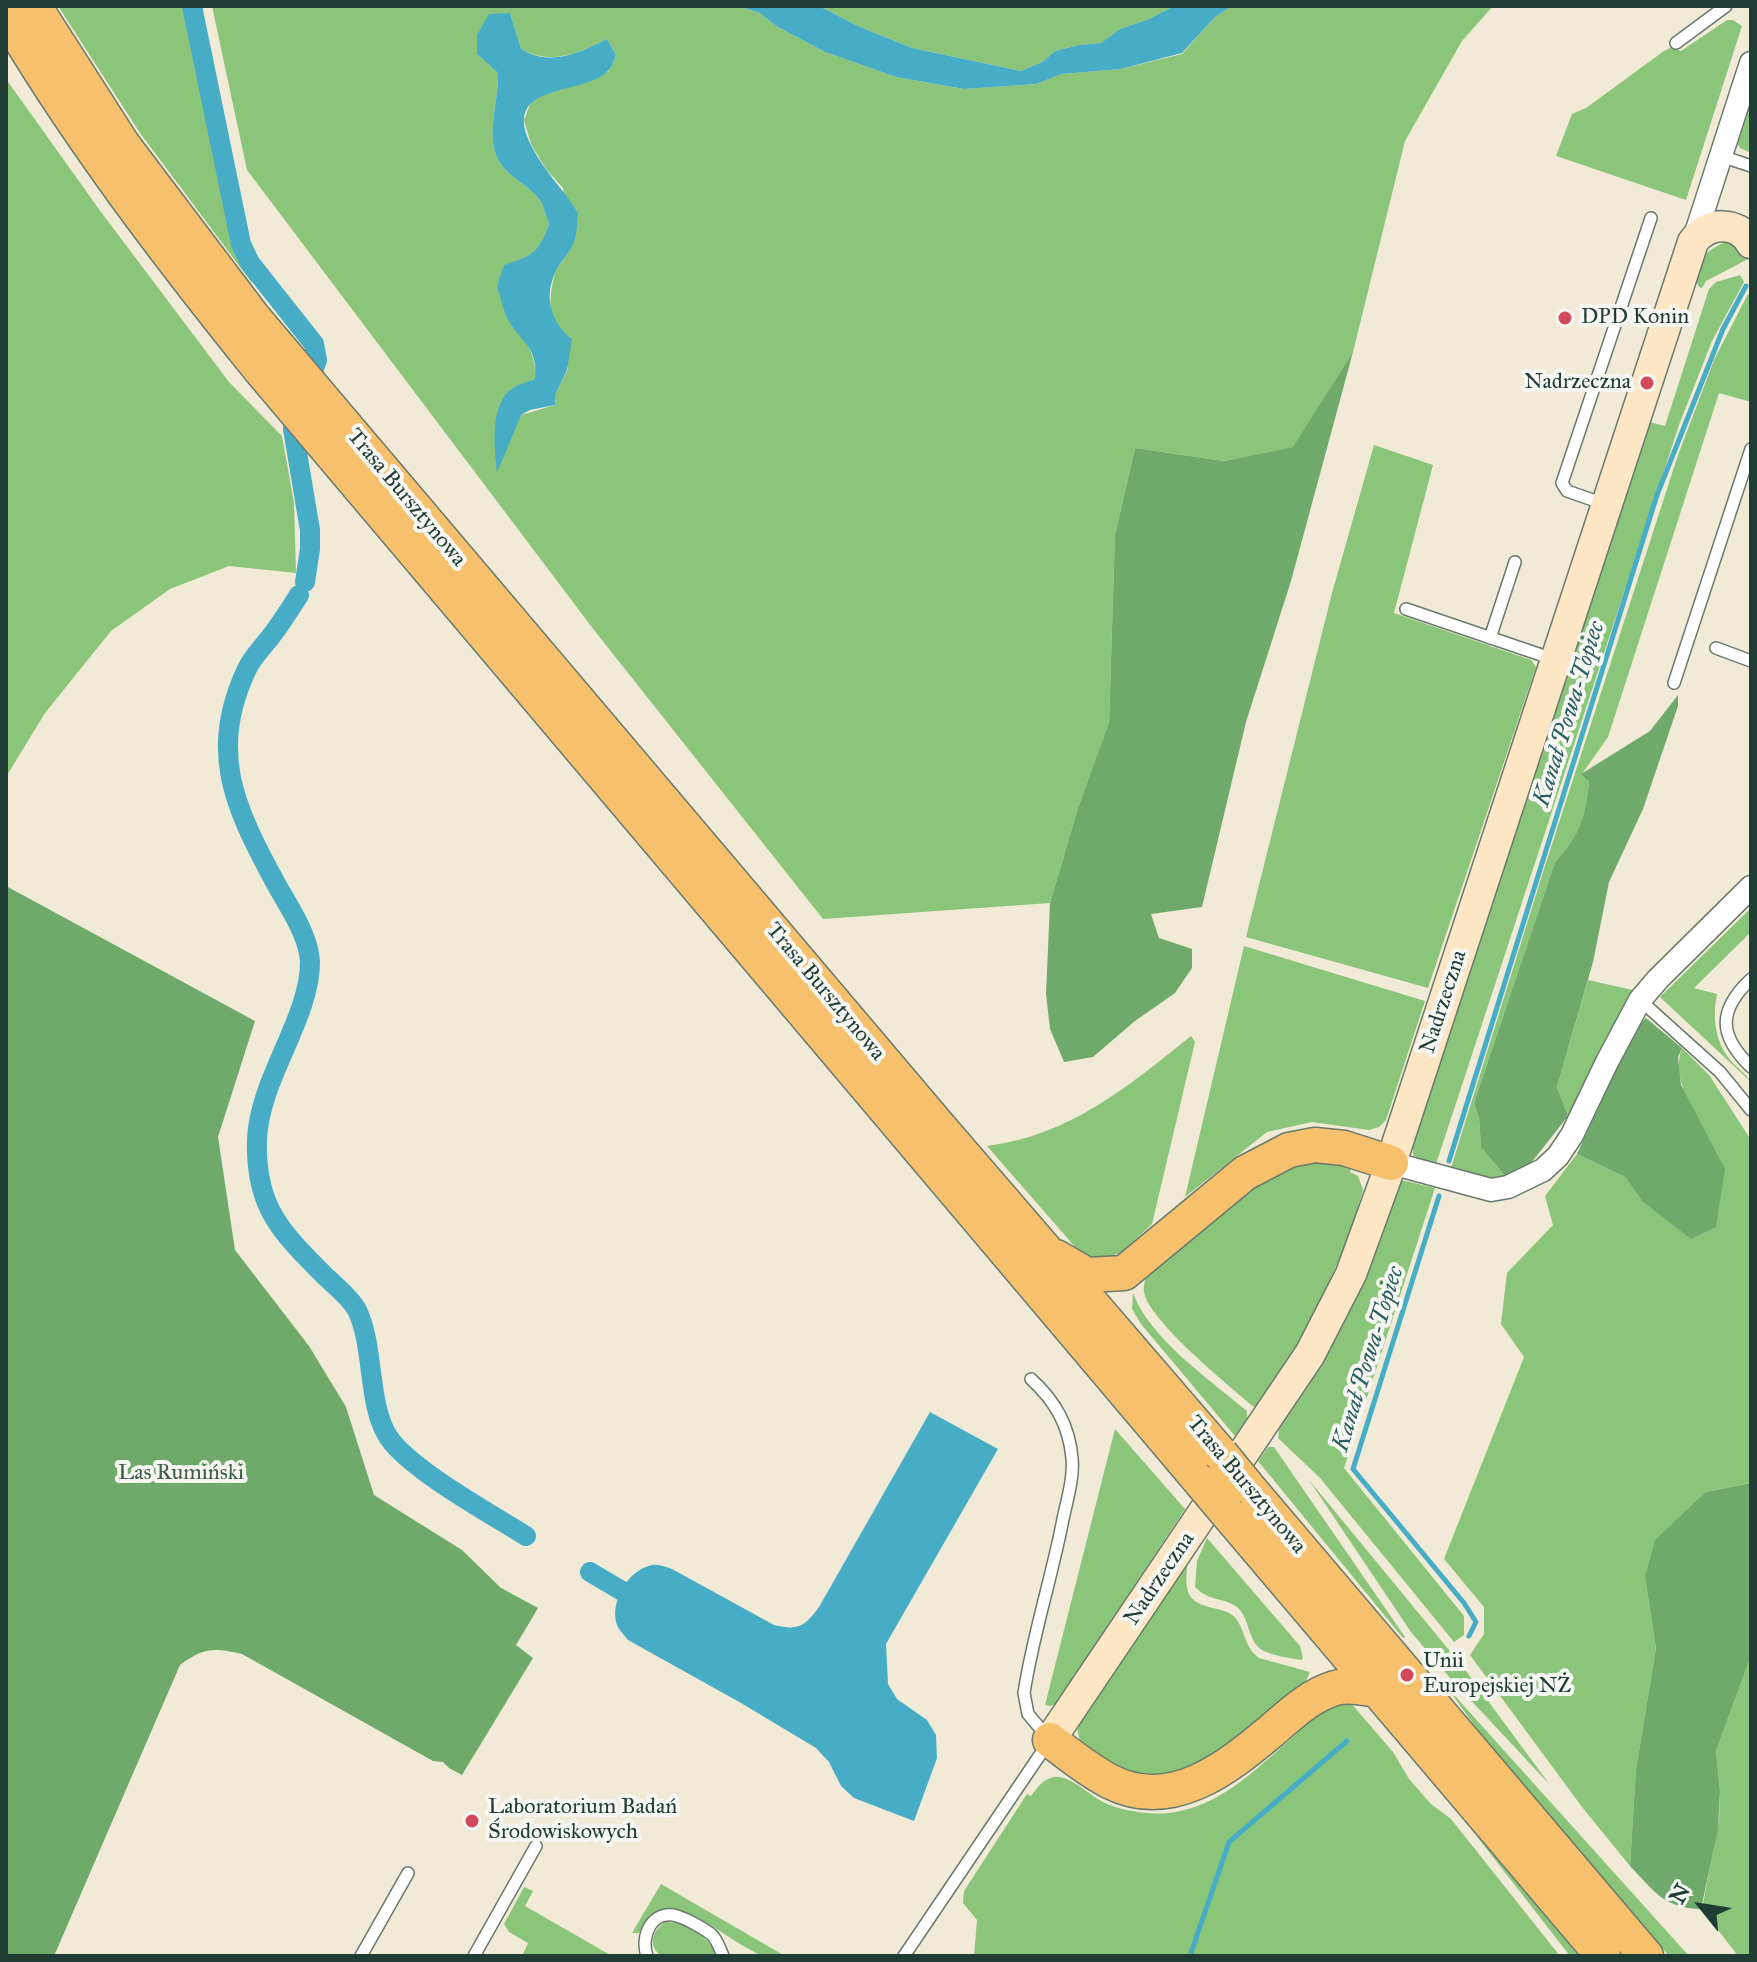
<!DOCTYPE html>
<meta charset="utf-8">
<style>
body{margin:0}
#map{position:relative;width:1757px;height:1962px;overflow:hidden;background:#f0ead6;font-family:"IM FELL Great Primer",serif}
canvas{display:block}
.frame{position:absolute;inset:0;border:8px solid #1f3d34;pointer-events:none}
.north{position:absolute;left:1661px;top:1866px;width:80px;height:80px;-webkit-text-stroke:6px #f6f6f2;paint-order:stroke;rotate:300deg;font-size:22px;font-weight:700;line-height:32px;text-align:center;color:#1f3d34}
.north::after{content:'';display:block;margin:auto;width:28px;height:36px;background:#1f3d34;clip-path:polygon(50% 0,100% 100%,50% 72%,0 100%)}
</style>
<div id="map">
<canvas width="1757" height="1962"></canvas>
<div class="frame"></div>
<div class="north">N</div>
</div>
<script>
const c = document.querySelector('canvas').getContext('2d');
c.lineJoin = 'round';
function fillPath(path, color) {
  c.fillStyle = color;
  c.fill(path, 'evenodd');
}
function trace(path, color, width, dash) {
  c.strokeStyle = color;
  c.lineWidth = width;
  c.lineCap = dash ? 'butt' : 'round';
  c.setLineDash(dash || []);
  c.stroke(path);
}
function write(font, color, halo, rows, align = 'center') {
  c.font = font + ' "IM FELL Great Primer",serif';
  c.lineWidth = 8;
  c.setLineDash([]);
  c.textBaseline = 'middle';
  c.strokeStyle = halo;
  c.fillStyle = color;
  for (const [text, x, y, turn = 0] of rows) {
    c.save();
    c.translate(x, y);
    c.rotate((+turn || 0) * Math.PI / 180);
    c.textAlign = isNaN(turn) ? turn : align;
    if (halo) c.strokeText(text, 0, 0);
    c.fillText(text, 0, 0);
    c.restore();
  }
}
fillPath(new Path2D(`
 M58 6H184L221 170 230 223 240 250 251 271 252 283 140 133Z
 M212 6H737L760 13 776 26 825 52 896 77 964 89 1036 84 1062 74 1121 69 1182 54 1215 17 1232 6H1493L1462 41 1405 141 1353 352 1294 447 1224 461 1135 448 1115 535 1109 722 1078 808 1050 903 823 919 594 630 247 170ZM510 13 521 49C551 66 579 53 607 39L616 55 609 71 591 80 543 94 530 104 524 120 531 144 546 169 563 188 572 247 555 272 551 292 550 312 559 329 568 369 556 393 555 405 521 415 511 389 535 379C536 356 529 343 512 327L505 265C532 256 539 252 549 224 546 217 544 206 540 200 527 183 504 176 496 155 487 132 499 98 498 73L477 54Z
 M819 6H1174L1149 19 1120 29 1101 43 1079 45 1055 51 1042 62 1021 71 912 48 858 26Z
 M1727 20H1733L1742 26 1686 200 1556 156 1572 114 1586 108 1664 51 1672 47 1681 51Z
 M6 79 101 212 229 382 282 436 294 503 296 573 229 566 170 589 111 631 45 713 6 777Z
 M1751 96V153L1740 148 1735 140Z
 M1726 242C1738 243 1743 248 1748 259L1706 281 1702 288 1699 287 1694 277C1702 257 1706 250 1726 242Z
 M1740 275 1744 282 1712 341 1679 425 1436 1164 1421 1160 1413 1155V1139L1645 421 1665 426 1709 289 1716 282Z
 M1748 294 1751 299V402L1719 393 1608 737 1582 774 1589 782C1585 819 1580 834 1555 862L1474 1103 1479 1118 1481 1147 1508 1180 1502 1184 1450 1171 1544 869 1677 458 1714 360Z
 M1374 445 1433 465 1394 613 1531 660 1536 667 1428 988 1246 937 1332 593Z
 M1751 908V932L1694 988 1717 994C1712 1018 1715 1044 1733 1063 1739 1069 1747 1075 1751 1082L1660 997Z
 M1244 946 1425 1001 1386 1120 1379 1127 1369 1130 1312 1122 1267 1132 1185 1197Z
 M1588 980 1637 991 1621 1013 1568 1116 1557 1087Z
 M1191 1036 1195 1042 1152 1224 1121 1253 1096 1260 1083 1256 987 1146C1071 1135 1127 1087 1191 1036Z
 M1682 1048 1709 1075 1751 1140V1483L1706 1492 1645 1577 1656 1648 1636 1769 1630 1866 1582 1807 1470 1655 1484 1634V1607L1444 1559 1524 1357 1501 1324 1507 1273 1553 1225 1545 1196 1577 1154 1625 1177 1642 1201 1725 1169C1707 1137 1668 1084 1682 1048Z
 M1322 1161 1352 1166 1350 1172 1358 1176 1363 1190 1350 1235 1318 1307 1296 1347 1255 1408C1232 1388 1146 1319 1144 1291 1143 1286 1146 1278 1146 1273L1264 1178 1303 1163Z
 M1401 1180 1435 1188 1344 1468 1464 1616V1635L1454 1642 1320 1478 1278 1438 1280 1422Z
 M1133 1293C1150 1339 1209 1379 1247 1411V1419L1235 1436 1141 1324 1132 1309Z
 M1115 1429 1185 1509 1057 1703 1051 1706 1045 1705Z
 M1268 1447H1274L1405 1637 1403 1638 1258 1461Z
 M1309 1480 1463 1667 1550 1785 1450 1678 1411 1632Z
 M1207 1538 1300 1646 1303 1658 1301 1660C1290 1658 1275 1656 1264 1651 1246 1643 1251 1614 1234 1605 1219 1597 1209 1601 1195 1587L1197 1561Z
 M1188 1555C1188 1565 1185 1577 1187 1587 1190 1613 1226 1603 1237 1620 1246 1634 1245 1648 1259 1658L1310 1672 1305 1683C1248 1730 1180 1809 1102 1759 1086 1749 1075 1742 1078 1721Z
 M1751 1656V1956H1738L1702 1909 1719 1820 1720 1791 1716 1751Z
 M1446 1686 1689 1956H1669L1520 1788Z
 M1350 1702 1393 1752 1409 1779 1431 1804 1451 1819 1560 1956H974L977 1920 963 1903 964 1891 1027 1794 1031 1796C1037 1788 1043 1779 1054 1777 1070 1775 1089 1795 1103 1802 1121 1811 1149 1815 1169 1813 1220 1807 1256 1769 1293 1737 1313 1719 1323 1707 1350 1702Z
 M1461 1816 1467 1821 1585 1956H1570Z
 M661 1884 785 1956C778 1956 768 1957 761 1955 725 1941 666 1877 639 1933H632Z
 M524 1887 533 1891 525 1906 612 1956H522L528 1943 509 1932 504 1924Z
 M665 1922C686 1921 709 1937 718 1956H661C647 1944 652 1932 665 1922Z`), '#8bc57a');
fillPath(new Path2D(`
 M1353 352 1291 581 1246 722 1202 907 1151 914 1159 938 1192 949V968L1175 993 1135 1021 1093 1057 1064 1062 1050 1029 1046 994 1050 903 1078 808 1109 722 1115 535 1135 448 1224 461 1293 447Z
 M1678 695V706L1643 809 1609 882 1593 962 1557 1087 1568 1116 1527 1168 1508 1180 1481 1147 1479 1118 1474 1103 1555 862C1580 834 1585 819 1589 782L1581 774 1650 731Z
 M6 886 255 1021 218 1137 235 1250 309 1346 346 1407 374 1495 462 1550 501 1588 538 1608 516 1645 533 1658 462 1775 449 1768 443 1762 433 1761 242 1654C213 1648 205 1647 180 1665L54 1956H6Z
 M1646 1018 1682 1048 1678 1057 1681 1085 1725 1169 1716 1227 1691 1239 1642 1201 1625 1177 1577 1154 1634 1031Z
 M1751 1483V1656L1716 1751 1720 1791 1718 1829 1701 1909C1664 1908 1655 1892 1630 1866L1636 1769 1656 1648 1645 1577 1655 1540 1706 1492Z`), '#70aa6a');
fillPath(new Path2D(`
 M737 6H819L858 26 912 48 1021 71 1042 62 1055 51 1079 45 1101 43 1120 29 1149 19 1174 6H1232L1215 17 1182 53 1121 69 1062 74 1036 84 964 89 896 77 825 52 776 26 760 13Z
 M510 13 521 49C550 67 579 53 607 39L616 55C614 59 612 68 608 71 582 97 498 81 532 147 544 171 564 190 578 213 577 224 577 235 573 245 569 254 560 262 556 271 543 297 551 323 572 339L567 370 556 393 555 405 530 410 521 415 497 473C495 448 489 409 510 390 516 385 527 382 535 379 537 352 529 348 513 328 505 318 501 299 497 286L504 265C532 256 539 252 549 224 546 217 544 206 540 200 527 183 504 176 496 155 487 132 499 98 498 73L477 54V35L489 14Z
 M930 1412 998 1449 886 1644 888 1684 897 1699 927 1720 936 1735 937 1758 914 1821 854 1798 841 1786 829 1762 816 1748 741 1703 628 1640C624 1635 619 1630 617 1625 609 1602 629 1568 653 1565 659 1564 666 1567 672 1569L774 1625C799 1631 805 1626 819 1607Z`), '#47adc7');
trace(new Path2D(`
 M1449 1161 1657 495 1723 329 1746 286
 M1439 1196 1353 1469 1464 1603 1476 1622 1469 1636
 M1190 1956 1229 1842 1347 1741`), '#47adc7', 5);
trace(new Path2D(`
 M192 6 241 244 250 263 314 344 317 360 293 429 310 530V549L305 582
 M299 595C290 609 282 622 272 635 264 646 252 657 247 669 208 750 234 806 274 880 286 903 309 934 310 962 310 1019 259 1079 257 1140 255 1206 280 1231 324 1275 334 1285 350 1297 357 1310 375 1347 367 1406 389 1438 411 1470 491 1514 526 1536
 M590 1572 622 1591`), '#47adc7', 20);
const lane = new Path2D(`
 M1676 43 1726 6
 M1721 156 1751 166
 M1607 505 1567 491 1562 483 1651 218
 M1406 609 1556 660
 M1490 638 1515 562
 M1716 648 1751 661
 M1674 683 1751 449
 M1751 979C1717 1011 1719 1036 1751 1067
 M1640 1000 1720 1072 1751 1110
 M361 1956 408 1873
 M474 1956 536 1846
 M647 1956C640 1936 652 1909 677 1916 687 1919 703 1928 711 1934 717 1939 720 1949 723 1956
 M904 1956 1050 1740 1028 1714 1024 1693C1033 1634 1052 1577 1063 1519 1067 1500 1074 1478 1072 1458 1069 1425 1055 1401 1031 1379`);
const street = new Path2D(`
 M1693 242 1751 63
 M1391 1163 1491 1190 1508 1187 1543 1170 1558 1156 1572 1135 1607 1062 1640 1000 1658 979 1751 887`);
const secondary = new Path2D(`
 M1050 1740 1310 1354 1351 1274 1387 1175 1693 242C1708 221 1738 221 1751 243`);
const primary = new Path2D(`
 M34 6 123 145 253 317 935 1122 1221 1454
 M6 15C80 140 168 255 259 368L1201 1482
 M1056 1257 1087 1275 1124 1273 1245 1173 1289 1150 1315 1145 1344 1148 1391 1163
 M1247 1486 1646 1956
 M1228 1514 1603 1956
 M1050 1740C1070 1755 1089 1771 1111 1782 1171 1812 1226 1769 1270 1732 1290 1715 1309 1696 1335 1688 1348 1684 1364 1688 1378 1690`);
trace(lane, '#687a6d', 14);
trace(street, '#687a6d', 25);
trace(secondary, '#687a6d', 33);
trace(primary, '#687a6d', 37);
trace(lane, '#fff', 11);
trace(street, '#fff', 22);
trace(secondary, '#fce6c4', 30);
trace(primary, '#f7c06c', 34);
const primaryBridge = new Path2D(`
 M1221 1454 1247 1486
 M1201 1482 1228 1514`);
trace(primaryBridge, '#687a6d', 37, []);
trace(primaryBridge, '#f7c06c', 34);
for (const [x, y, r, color] of [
 [1565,318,8,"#d1495b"],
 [1647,383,8,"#d1495b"],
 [1407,1675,8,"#d1495b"],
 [472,1821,8,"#d1495b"]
]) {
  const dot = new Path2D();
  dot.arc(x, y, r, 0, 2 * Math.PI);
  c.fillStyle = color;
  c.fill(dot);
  trace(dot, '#f6f6f2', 3);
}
write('22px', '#1f3d34', '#f6f6f2', [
 ["DPD Konin",1581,318],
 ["Nadrzeczna",1631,383,"right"],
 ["Unii",1423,1662],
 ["Europejskiej NŻ",1423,1687],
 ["Laboratorium Badań",488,1808],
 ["Środowiskowych",488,1833]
], 'left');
write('22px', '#1f3d34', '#f6f6f2', [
 ["Trasa Bursztynowa",406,498,50],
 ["Trasa Bursztynowa",825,992,50],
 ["Nadrzeczna",1444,1002,-72],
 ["Trasa Bursztynowa",1246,1485,50],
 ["Nadrzeczna",1160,1579,-56]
]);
write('22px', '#3a5f46', '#f6f6f2', [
 ["Las Rumiński",181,1474]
]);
write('italic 24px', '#2b5f60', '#f6f6f2', [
 ["Kanał Powa-Topiec",1570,714,-73],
 ["Kanał Powa-Topiec",1369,1359,-73]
]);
</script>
